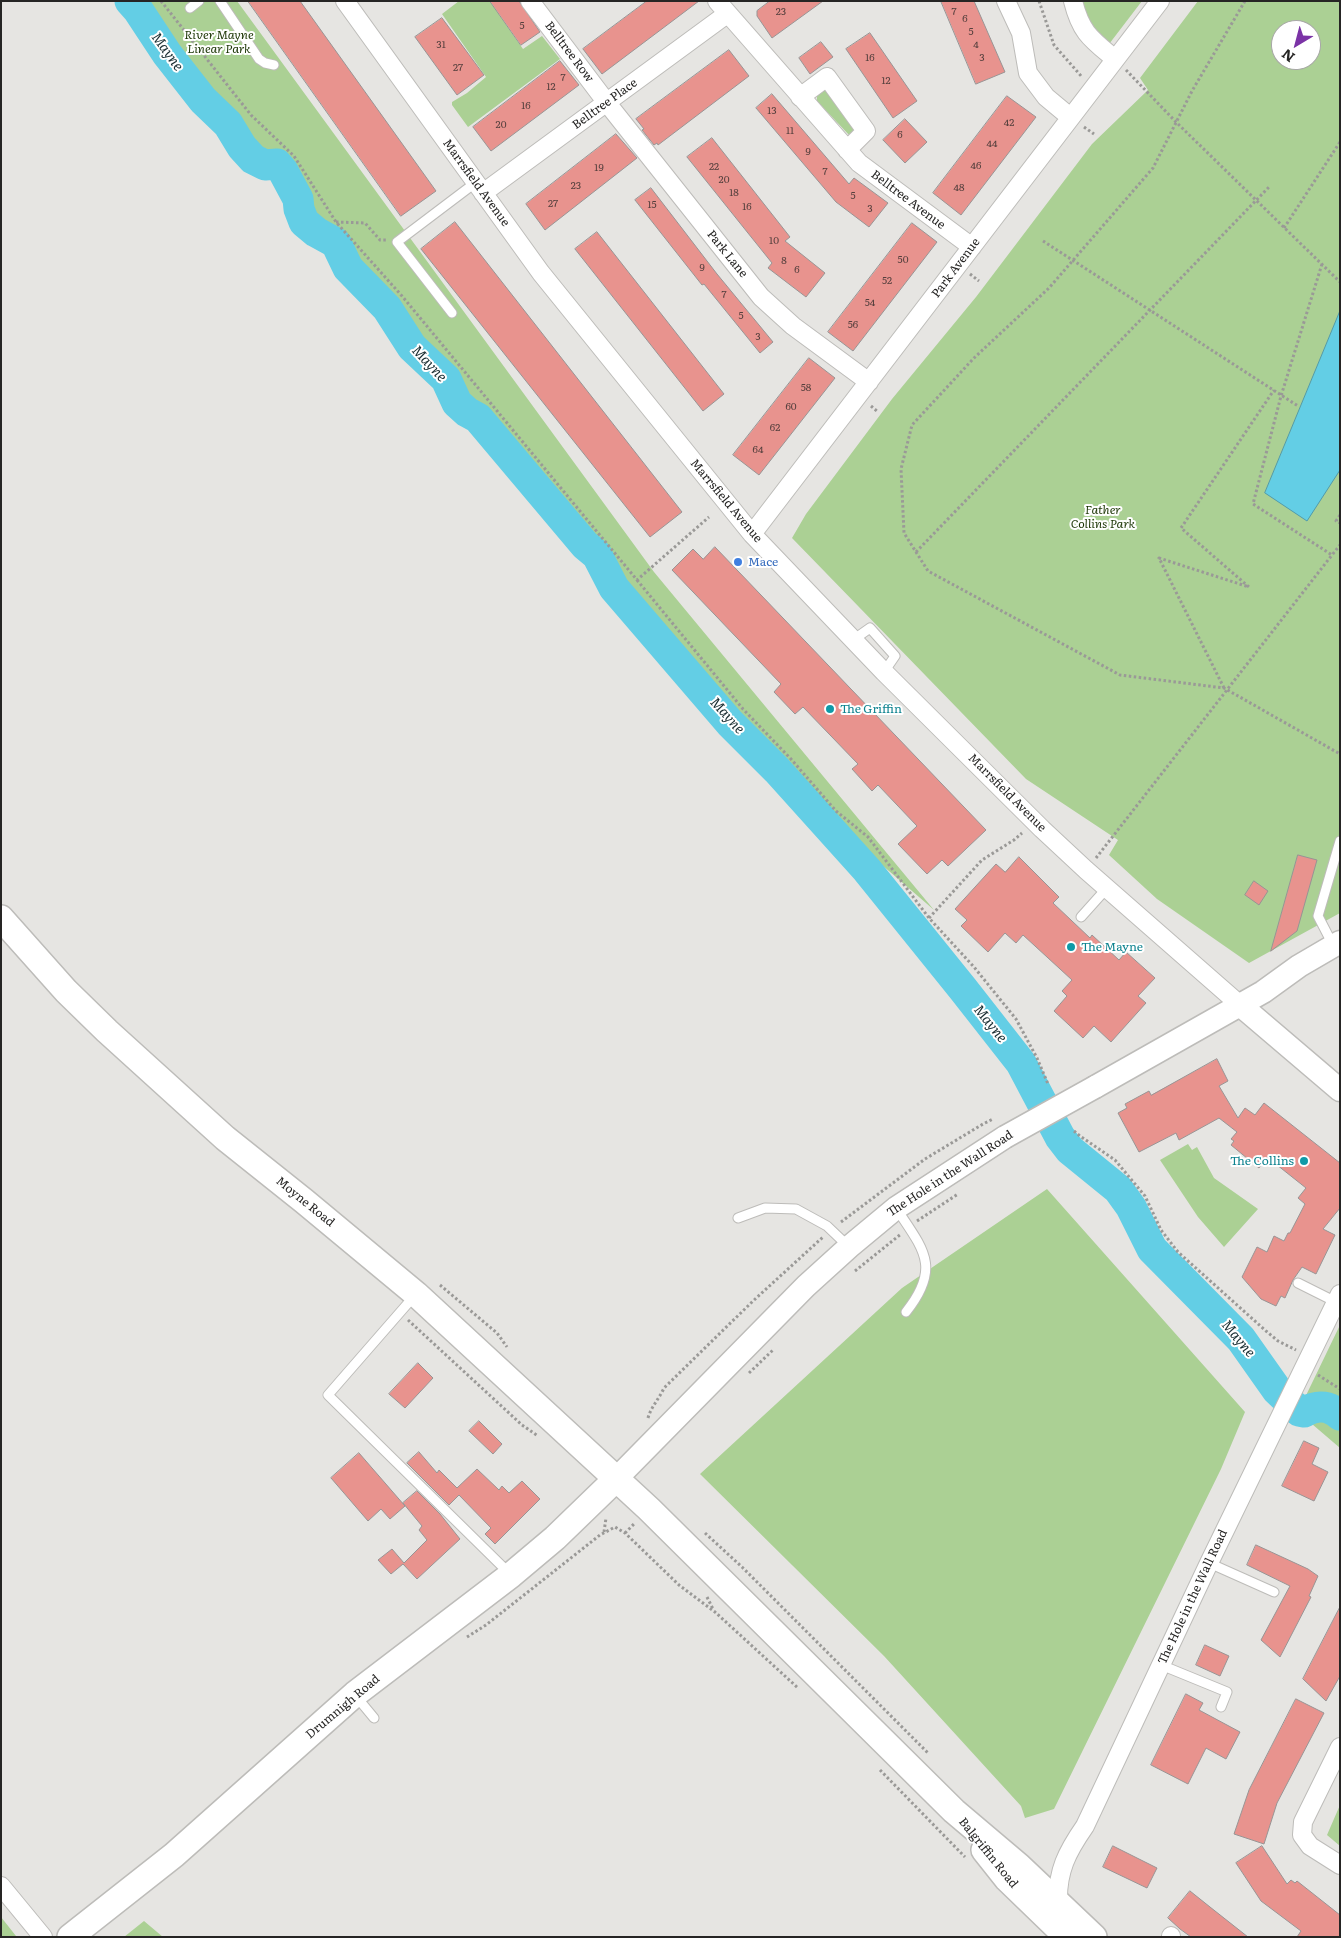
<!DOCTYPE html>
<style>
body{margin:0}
#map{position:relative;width:1341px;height:1938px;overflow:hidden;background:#e6e5e2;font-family:Literata,serif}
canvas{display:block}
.frame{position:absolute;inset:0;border:2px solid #262524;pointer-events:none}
.north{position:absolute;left:1271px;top:20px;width:50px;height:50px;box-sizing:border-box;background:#fff;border:1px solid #a8a8a7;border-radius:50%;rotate:217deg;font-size:14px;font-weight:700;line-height:20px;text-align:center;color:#262524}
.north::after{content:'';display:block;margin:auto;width:18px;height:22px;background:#7b33a6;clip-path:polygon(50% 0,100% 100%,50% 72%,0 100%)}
</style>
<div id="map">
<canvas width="1341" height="1938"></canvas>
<div class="frame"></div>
<div class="north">N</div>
</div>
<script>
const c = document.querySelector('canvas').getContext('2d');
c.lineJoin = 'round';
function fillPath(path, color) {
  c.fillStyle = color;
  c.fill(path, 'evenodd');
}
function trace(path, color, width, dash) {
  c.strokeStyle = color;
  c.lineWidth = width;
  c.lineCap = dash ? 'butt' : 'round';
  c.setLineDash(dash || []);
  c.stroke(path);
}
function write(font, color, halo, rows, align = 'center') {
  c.font = font + ' Literata,serif';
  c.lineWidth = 4;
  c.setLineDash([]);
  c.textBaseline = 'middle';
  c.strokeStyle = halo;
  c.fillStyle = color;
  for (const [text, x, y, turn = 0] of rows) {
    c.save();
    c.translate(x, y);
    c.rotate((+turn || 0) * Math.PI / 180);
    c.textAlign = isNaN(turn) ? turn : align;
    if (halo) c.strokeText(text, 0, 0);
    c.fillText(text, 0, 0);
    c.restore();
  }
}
fillPath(new Path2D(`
 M137 1H237L654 572 934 910 867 852 638 612Z
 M459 1H490L523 49 542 36 560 59 468 127 452 105V102L467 93 486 77 442 14Z
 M1081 1H1142L1103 52Z
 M1198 1H1340V913L1249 963 1157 899 1109 855 1118 840 1026 779 792 538 806 514 892 399 976 297 1092 144 1148 90 1140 78ZM1281 30H1311V60H1281Z
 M824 89H828L854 127 855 131 850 136 817 101V96Z
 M1188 1144 1192 1150 1197 1147 1214 1178 1258 1209 1224 1247 1198 1217 1160 1160Z
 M1047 1189 1245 1412 1221 1469 1054 1809 1025 1818 1021 1806 884 1656 700 1474 902 1288Z
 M1340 1325V1448L1298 1412Z
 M1340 1805V1846L1327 1835Z
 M1 1917 16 1936V1937H1Z
 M144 1921 163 1937H124Z`), '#abd094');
const water = new Path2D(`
 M1340 311V470L1307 521 1265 493Z`);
fillPath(water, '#63cee5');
trace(water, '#519bab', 1);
trace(new Path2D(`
 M130 1 138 10 167 54 203 100 228 124 242 147 253 159 265 165 277 164 283 171 298 199 299 209 304 222 316 232 336 243 348 268 387 308 412 347 446 379 457 403 467 412 478 418 585 545 597 555 614 588 730 723 777 770 867 870 963 989 1021 1063 1060 1137 1070 1150 1118 1189 1131 1207 1152 1249 1241 1339 1277 1390 1299 1411 1304 1412C1317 1405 1328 1405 1340 1415`), '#63cee5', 31);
const building = new Path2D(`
 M248 1H300L436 191 401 216Z
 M490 1H519L540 32 521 45Z
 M647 1H699L602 74 583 49Z
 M770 1H823L772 38 757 16V11Z
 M941 1H974L1005 72 976 84Z
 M442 18 484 75 457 95 415 37Z
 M870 33 917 101 893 118 846 49Z
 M821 42 833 57 810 74 799 58Z
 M729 50 749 76 658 145 657 143 654 145 642 130 644 129 636 119Z
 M560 61 579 85 491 151 473 127Z
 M772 94 849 184 854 178 888 203 869 227 836 202 756 108Z
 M1007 96 1036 117 961 215 933 193Z
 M905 119 927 142 905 163 883 140Z
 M616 134 637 158 545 230 526 204Z
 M712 138 790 237 785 241 825 273 806 297 768 268 772 263 687 157Z
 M651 188 717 274 773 342 760 353 704 284 702 285 635 200Z
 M455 222 682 512 650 537 421 249Z
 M912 223 937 242 853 351 828 332Z
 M597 232 724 394 703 411 575 249Z
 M809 358 835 378 759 475 733 455Z
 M715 547 986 830 948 866 942 860 927 874 898 844 917 826 878 785 872 791 852 769 858 764 803 707 795 714 774 692 781 684 672 570 693 549 703 559Z
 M1298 855 1317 860 1297 931 1271 951Z
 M1019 857 1059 897 1053 903 1090 938 1092 935 1119 960 1126 952 1155 978 1138 996 1146 1003 1111 1042 1094 1026 1083 1038 1054 1011 1067 996 1062 991 1072 980 1023 935 1016 943 1005 933 988 952 961 926 967 920 955 909 996 864 1005 872Z
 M1254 881 1268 891 1259 905 1245 895Z
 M1217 1059 1228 1081 1219 1086 1238 1118 1245 1108 1255 1115 1264 1103 1340 1163V1208L1323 1229 1335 1235 1316 1274 1302 1267 1293 1280 1285 1298 1281 1296 1276 1306 1261 1299 1242 1277 1257 1247 1267 1252 1274 1236 1284 1241 1288 1233H1290L1305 1204 1298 1198 1306 1188 1267 1157 1259 1168 1231 1145 1234 1141 1231 1139 1237 1132 1219 1118 1179 1140 1176 1133 1139 1152 1118 1113 1127 1108 1125 1104 1149 1091 1151 1095Z
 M418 1363 433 1378 405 1408 389 1394Z
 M479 1421 502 1444 493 1454 469 1431Z
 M1304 1441 1319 1448 1312 1464 1328 1472 1314 1501 1282 1486Z
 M419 1452 437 1473 439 1470 457 1488 477 1469 499 1490 502 1486 509 1493 522 1481 540 1499 495 1544 485 1534 491 1528 459 1495 449 1505 407 1463Z
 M359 1453 405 1506 390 1519 381 1509 368 1521 331 1478Z
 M417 1491 440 1514 460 1539 417 1579 403 1564 391 1574 378 1560 392 1549 404 1563 427 1540 419 1530 422 1526 403 1503Z
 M1256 1545 1308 1569 1318 1576 1309 1596 1311 1597 1280 1657 1261 1640 1290 1586 1247 1565Z
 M1340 1607V1676L1326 1701 1303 1679Z
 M1205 1645 1229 1656 1220 1676 1196 1665Z
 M1186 1694 1203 1703 1199 1710 1240 1732 1226 1759 1206 1748 1188 1784 1151 1765Z
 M1296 1699 1324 1713 1277 1803 1264 1844 1234 1834 1249 1790Z
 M1113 1846 1157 1868 1147 1888 1103 1867Z
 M1262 1846 1287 1884 1291 1880 1295 1883 1297 1881 1340 1915V1937H1297L1301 1931 1261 1901 1236 1863Z
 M1190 1891 1210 1907 1248 1937H1191L1180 1929 1168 1918Z`);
fillPath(building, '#e8938e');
trace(building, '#989494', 1);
const service = new Path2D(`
 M220 1 259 59 265 63 274 65
 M190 8 199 1
 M452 313 397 242 475 183
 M853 640 870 628 895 656 884 672
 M1081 917 1107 888
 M1333 945 1318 916 1340 841
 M896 1208C923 1249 942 1267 906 1312
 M738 1218 765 1208 796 1209 827 1226 849 1247
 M1298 1283 1336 1302
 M416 1294 328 1395 509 1573
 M1209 1563 1274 1592
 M1161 1665 1227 1692 1221 1707
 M355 1695 374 1718`);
const minor = new Path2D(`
 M345 1 541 273 752 534 884 672 1042 829 1086 870 1239 1004
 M530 1 607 103 761 297 793 326 869 382
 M717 1 859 163 972 247
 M1006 1 1021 33 1028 73 1046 97 1070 117
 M1073 1C1081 33 1091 39 1115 59
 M800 97 827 77 866 131 847 150
 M483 193 727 14
 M752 534 1160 1
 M1340 1747 1303 1822 1302 1835 1310 1846 1340 1865
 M1 1886 43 1937
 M1058 1903C1057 1871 1067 1852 1085 1826L1209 1563 1340 1294
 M1171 1937V1936`);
const tertiary = new Path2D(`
 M1239 1004 1340 1090
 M1095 1087 1263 992 1299 966 1340 942
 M616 1479 806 1286 849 1247 896 1208 1005 1137`);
const secondary = new Path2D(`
 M1 918 66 991 107 1031 225 1138 304 1201 416 1294 649 1509 954 1811 1019 1866 1094 1937
 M984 1850 1007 1879 1067 1937
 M70 1937 174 1855 355 1694 511 1575 555 1538 616 1479`);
trace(service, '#bdbcb9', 11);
trace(minor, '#bdbcb9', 20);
trace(tertiary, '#bdbcb9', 25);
trace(secondary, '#bdbcb9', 28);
trace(new Path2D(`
 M161 1 251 115 294 156 336 222 402 296 637 580 709 517
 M1039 1 1054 45 1082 77
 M1245 1 1192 91 1153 168 1049 288 974 358 912 425 901 469 904 533 928 571 1120 675 1224 688 1340 754
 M1126 70 1176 122 1340 282
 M1084 127 1094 134
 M336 222 365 223 380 240H386
 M1284 228 1340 142
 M1043 241 1298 406
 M1322 264 1281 396 1253 504 1332 555 1340 545
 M970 274 979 281
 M871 406 878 412
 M1340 515 1336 521 1340 523
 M916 552 1269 187
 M637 580 743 709 791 759 836 811 868 837 929 918 974 967 1016 1019 1037 1058 1048 1084
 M1224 688 1159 558 1249 587 1181 528 1274 390
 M1096 858 1332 555
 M929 918 982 860 1014 840 1022 833
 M1074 1131 1080 1136 1115 1160 1145 1196 1161 1230 1178 1252 1266 1331 1278 1341 1296 1350
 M917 1221 958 1194
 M841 1222 925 1159 983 1124 993 1119
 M855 1271 901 1234
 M440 1285 497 1333 507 1347
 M408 1320 522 1425 538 1436
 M749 1373 773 1350
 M1318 1375 1340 1389
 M648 1418C651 1407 659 1399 664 1388L753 1301 823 1237
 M604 1532 606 1518
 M625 1533 635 1523
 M705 1533 742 1567 928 1753
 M707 1597 713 1609
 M467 1637 486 1625 600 1535 615 1527 625 1533 679 1585 715 1612 798 1688
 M880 1770 965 1857`), '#9a9997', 3, [2.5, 2.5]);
trace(service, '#fff', 9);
trace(minor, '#fff', 18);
trace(tertiary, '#fff', 22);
trace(secondary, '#fff', 25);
const tertiaryBridge = new Path2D(`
 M1005 1137 1095 1087`);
trace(tertiaryBridge, '#bdbcb9', 25, []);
trace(tertiaryBridge, '#fff', 22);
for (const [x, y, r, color] of [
 [738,562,5,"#3f7fe0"],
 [830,709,5,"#0f9aa8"],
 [1071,947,5,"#0f9aa8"],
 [1304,1161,5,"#0f9aa8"]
]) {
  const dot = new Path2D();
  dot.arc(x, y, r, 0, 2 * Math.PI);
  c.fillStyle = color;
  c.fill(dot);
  trace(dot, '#fff', 2);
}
write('10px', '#56403e', null, [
 ["23",781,12],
 ["7",954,12],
 ["6",965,19],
 ["5",522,26],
 ["5",971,32],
 ["31",441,45],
 ["4",976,45],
 ["16",870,58],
 ["3",982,58],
 ["27",458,68],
 ["7",563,78],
 ["12",886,81],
 ["12",551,87],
 ["16",526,106],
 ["13",772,111],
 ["42",1009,123],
 ["20",501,125],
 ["11",790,131],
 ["6",900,135],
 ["44",992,144],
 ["9",808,152],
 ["46",976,166],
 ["22",714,167],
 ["19",599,168],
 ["7",825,172],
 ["20",724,180],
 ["23",576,186],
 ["48",959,188],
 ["18",734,193],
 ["5",853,196],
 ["27",553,204],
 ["15",652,205],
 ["16",747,207],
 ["3",870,209],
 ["10",774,241],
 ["50",903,260],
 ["8",784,261],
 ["9",702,268],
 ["6",797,270],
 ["52",887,281],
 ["7",724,295],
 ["54",870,303],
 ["5",741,316],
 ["56",853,325],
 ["3",758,337],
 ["58",806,388],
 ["60",791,407],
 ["62",775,428],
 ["64",758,450]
]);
write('italic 12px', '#1b3504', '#fff', [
 ["River Mayne",219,35],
 ["Linear Park",219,49],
 ["Father",1103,510],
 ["Collins Park",1103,524]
]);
write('12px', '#262524', '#fff', [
 ["Belltree Row",569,52,53],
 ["Belltree Place",605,104,-36],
 ["Marrsfield Avenue",476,183,54],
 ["Belltree Avenue",908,200,37],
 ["Park Lane",727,254,51],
 ["Park Avenue",956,268,-53],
 ["Marrsfield Avenue",726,501,50],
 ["Marrsfield Avenue",1007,793,45],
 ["The Hole in the Wall Road",950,1174,-33],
 ["Moyne Road",305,1202,39],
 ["The Hole in the Wall Road",1193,1597,-65],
 ["Drumnigh Road",343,1707,-40],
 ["Balgriffin Road",988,1853,51]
]);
write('12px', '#366cbe', '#fff', [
 ["Mace",748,562]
], 'left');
write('12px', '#0d838f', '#fff', [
 ["The Griffin",840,709],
 ["The Mayne",1081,947],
 ["The Collins",1294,1161,"right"]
], 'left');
write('italic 14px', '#192d31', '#fff', [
 ["Mayne",167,52,54],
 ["Mayne",429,364,47],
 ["Mayne",727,716,48],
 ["Mayne",990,1024,51],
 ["Mayne",1238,1339,50]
]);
</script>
